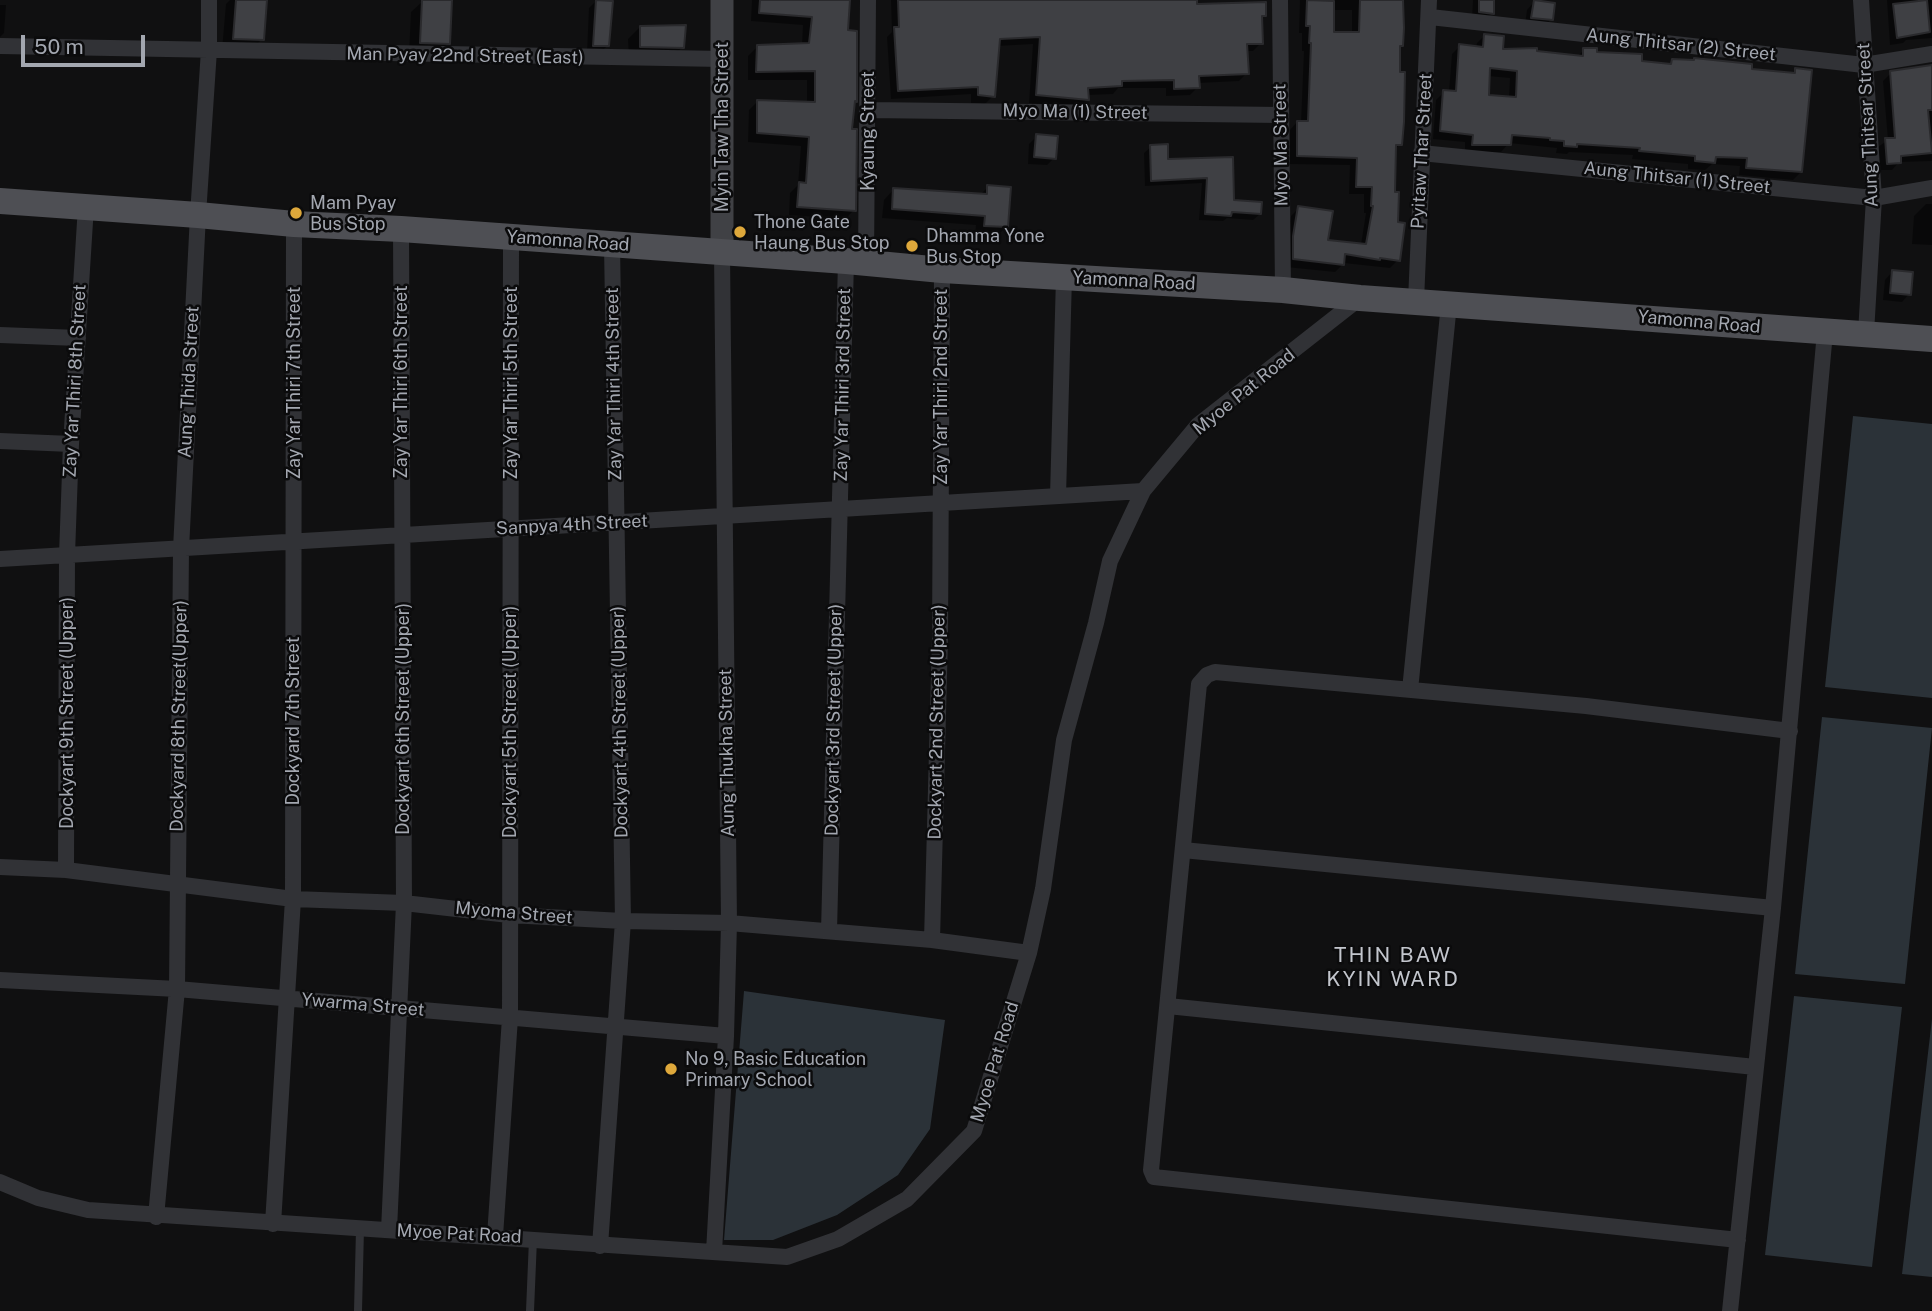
<!DOCTYPE html>
<style>
body{margin:0}
#map{position:relative;width:1932px;height:1311px;overflow:hidden;background:#101011;font-family:"Public Sans",sans-serif}
canvas{display:block}
.scale{position:absolute;left:21px;top:35px;width:124px;height:32px;box-sizing:border-box;border:4px solid #a3a7b0;border-top:0;padding-left:9px;font-size:21px;line-height:24px;white-space:nowrap;color:#a3a7b0;-webkit-text-stroke:5px #0b0b0c;paint-order:stroke}
</style>
<div id="map">
<canvas width="1932" height="1311"></canvas>
<div class="scale">50 m</div>
</div>
<script>
const c = document.querySelector('canvas').getContext('2d');
c.lineJoin = 'round';
function fillPath(path, color) {
  c.fillStyle = color;
  c.fill(path, 'evenodd');
}
function trace(path, color, width, dash) {
  c.strokeStyle = color;
  c.lineWidth = width;
  c.lineCap = dash ? 'butt' : 'round';
  c.setLineDash(dash || []);
  c.stroke(path);
}
function write(font, color, halo, rows, align = 'center') {
  c.font = font + ' "Public Sans",sans-serif';
  c.lineWidth = 5;
  c.setLineDash([]);
  c.textBaseline = 'middle';
  c.strokeStyle = halo;
  c.fillStyle = color;
  for (const [text, x, y, turn = 0] of rows) {
    c.save();
    c.translate(x, y);
    c.rotate((+turn || 0) * Math.PI / 180);
    c.textAlign = isNaN(turn) ? turn : align;
    if (halo) c.strokeText(text, 0, 0);
    c.fillText(text, 0, 0);
    c.restore();
  }
}
fillPath(new Path2D(`
 M1853 416 1932 424V698L1825 687Z
 M1822 717 1932 728 1905 984 1795 974Z
 M744 991 945 1020 930 1129 898 1175 837 1215 773 1240H724Z
 M1794 996 1902 1007 1872 1267 1765 1255Z
 M1932 1019V1277L1902 1274Z`), '#2b3238');
fillPath(new Path2D(`
 M230 0H265L262 39 250 51 222 50 226 4Z
 M752 0H850L846 32 854 210 845 219 789 215 790 193 798 185 801 146 748 142 749 110 758 101 807 103V80H748V56L757 47 802 45 803 25 751 21Z
 M891 0H1162L1264 15 1260 19 1261 43 1253 51H1246L1247 73 1239 81 1198 83V87L1190 95 1166 96V88H1118L1113 94 1087 95V99L1079 107 1029 103 1033 44 997 46 993 96 985 104 971 103V94L891 99 887 37 892 32Z
 M1300 0H1403L1401 46 1399 48 1400 144 1394 150 1393 194 1398 260 1390 268 1344 263 1335 272 1286 267V245L1291 216 1299 208 1326 241 1361 245 1366 213H1364V194H1349L1350 165 1290 164V130L1297 122 1301 123 1304 51H1302V33H1299ZM1333 10H1352V34L1332 33Z
 M1473 0H1493L1492 13 1485 20 1472 19Z
 M1887 0H1932V38L1906 40 1903 43 1890 45Z
 M423 1 448 43 436 55 409 54 411 12Z
 M596 1 607 46 600 53H587L589 8Z
 M1534 2 1551 19 1544 27 1525 25 1527 10Z
 M0 5H6L4 33 0 37Z
 M640 27 682 47 671 59 629 58 628 39Z
 M1485 35 1501 50 1577 57 1584 50 1640 63 1669 65 1673 61 1791 75 1796 70 1801 172 1793 180 1739 175 1740 166 1712 164 1705 170 1688 169V164L1632 159 1633 155 1569 152 1567 154 1556 153 1557 148 1509 143 1501 152H1465V142L1433 139 1436 100 1444 92H1449L1452 54 1460 46 1476 48 1477 43ZM1488 76 1510 78 1509 98 1487 96Z
 M1932 67V161L1899 162 1892 170H1880L1878 147 1888 140 1883 81 1891 73Z
 M1037 136 1054 158 1047 165 1028 164 1029 144Z
 M1151 147 1166 161 1231 159 1233 201 1260 214 1253 220 1227 218 1223 221 1199 220 1202 183 1145 186 1144 153Z
 M988 187 1006 227 996 237 975 235 976 225 882 218 884 200 894 189 979 196Z
 M1926 204H1932V245L1912 244 1914 216Z
 M1892 272 1909 294 1902 302 1883 300 1885 280Z`), '#0007');
const building = new Path2D(`
 M236 0H267L264 40 233 39Z
 M422 0H452L450 44 420 43Z
 M596 0 613 1 609 46H593Z
 M760 0H850L848 30 857 31V102L855 101 852 129H857L856 211 797 207 799 182 806 183 809 137 757 133V100L815 102V71L756 72 757 45 809 43 812 17 759 13Z
 M898 0H1197V4L1266 2V16H1262L1263 44H1247L1249 74 1199 76 1200 88 1174 89V80L1122 81V86L1088 88 1089 100 1036 95 1040 37 1000 39 995 97 978 95V87L898 91 894 27H899Z
 M1307 0 1334 1V32H1359L1360 0H1403L1404 28 1403 46H1400V72H1405L1404 122 1402 145H1396L1395 192H1399L1398 222 1405 223 1400 261 1380 258V260L1345 254 1344 265 1293 259V236L1298 206 1333 211 1328 240 1366 244 1373 206H1371L1372 187H1356L1357 158 1297 156V121H1308L1311 43H1309L1310 26H1306Z
 M1479 0H1494V14L1479 12Z
 M1534 0 1555 3 1553 20 1531 18Z
 M1927 0 1930 32 1897 38 1893 4Z
 M686 25 684 48 640 47V26Z
 M1484 34 1504 36 1503 49 1537 48V51L1583 56V48H1597V52L1642 54V61L1671 64 1672 59 1694 60V58L1752 64V69L1795 73V68L1812 70 1802 172 1746 168 1747 158 1716 157 1715 163 1695 161V156L1639 151 1640 148 1577 144V147L1564 146V141L1550 140V138L1512 135 1511 145H1472L1473 135 1440 131 1443 90 1456 91 1459 44 1483 47ZM1490 68 1517 71 1516 97 1489 95Z
 M1932 65V110H1928L1932 153 1901 156V163L1887 164 1885 138H1895L1890 71Z
 M1036 134 1058 136 1056 159 1034 157Z
 M1168 144V159L1233 157 1234 200 1262 202 1261 214 1232 212 1231 216 1205 214 1207 178 1151 181 1150 145Z
 M987 185 1011 187 1008 227 984 226 985 216 892 209 893 188 987 194Z
 M1892 270 1913 272 1911 295 1890 293Z`);
fillPath(building, '#3f4044');
trace(building, '#2a2a2d', 2);
trace(new Path2D(`
 M358 1311 360 1229
 M530 1311 533 1239`), '#313236', 8);
trace(new Path2D(`
 M1280 0 1283 290
 M1861 0 1874 198 1866 333
 M1430 17 1864 65 1932 54
 M0 46 722 59
 M868 110 1281 115
 M1421 153 1874 198 1932 188
 M866 263 868 0
 M1416 301 1429 0
 M0 335 78 338
 M0 441 71 444
 M1058 496 1064 277
 M0 559 1143 491
 M1410 690 1449 304
 M1183 850 1773 908
 M0 867 66 870 293 899 404 903 509 915 623 921 729 923 932 940 1029 953
 M66 870 67 555 71 444 86 206
 M829 931 846 261
 M932 940 940 638 942 270
 M0 980 177 989 726 1036
 M1168 1006 1755 1067
 M0 1182 38 1198 88 1210 787 1257 838 1239 907 1199 974 1131 1029 953 1043 889 1064 740 1096 623 1110 561 1143 491 1198 425 1360 298
 M156 1217 177 989 181 549 198 215 209 50V0
 M273 1224 293 899 294 224
 M389 1230 404 903 401 229
 M495 1236 510 1018 511 237
 M1738 1240 1154 1177 1151 1170 1199 684 1207 675 1215 672 1586 706 1790 731
 M600 1246 623 921 612 245
 M714 1252 726 1036 729 923 722 253
 M1730 1311 1773 908 1825 332`), '#313236', 16);
trace(new Path2D(`
 M722 0V253`), '#404145', 23);
trace(new Path2D(`
 M0 201 198 215 294 224 401 229 846 261 942 270 1283 290 1360 298 1932 339`), '#4e4f54', 26);
for (const [x, y, r, color] of [
 [296,213,7,"#dea83b"],
 [740,232,7,"#dea83b"],
 [912,246,7,"#dea83b"],
 [671,1069,7,"#dea83b"]
]) {
  const dot = new Path2D();
  dot.arc(x, y, r, 0, 2 * Math.PI);
  c.fillStyle = color;
  c.fill(dot);
  trace(dot, '#0b0b0c', 2.5);
}
write('18px', '#a3a7b0', '#0b0b0c', [
 ["Aung Thitsar (2) Street",1681,45,6],
 ["Man Pyay 22nd Street (East)",465,56,1],
 ["Myo Ma (1) Street",1075,112,1],
 ["Aung Thitsar Street",1868,125,-93],
 ["Myin Taw Tha Street",722,127,-90],
 ["Kyaung Street",868,131,-90],
 ["Myo Ma Street",1281,145,-91],
 ["Pyitaw Thar Street",1422,151,-87],
 ["Aung Thitsar (1) Street",1677,178,6],
 ["Yamonna Road",568,241,4],
 ["Yamonna Road",1134,281,3],
 ["Yamonna Road",1699,322,5],
 ["Zay Yar Thiri 8th Street",75,381,-87],
 ["Aung Thida Street",189,382,-87],
 ["Zay Yar Thiri 6th Street",401,382,-90],
 ["Zay Yar Thiri 7th Street",294,383,-90],
 ["Zay Yar Thiri 5th Street",511,383,-90],
 ["Zay Yar Thiri 4th Street",614,384,-91],
 ["Zay Yar Thiri 3rd Street",843,385,-89],
 ["Zay Yar Thiri 2nd Street",941,387,-90],
 ["Myoe Pat Road",1244,392,-39],
 ["Sanpya 4th Street",572,525,-3],
 ["Dockyart 9th Street (Upper)",67,713,-90],
 ["Dockyard 8th Street(Upper)",179,716,-89],
 ["Dockyart 6th Street (Upper)",403,719,-90],
 ["Dockyart 3rd Street (Upper)",834,720,-89],
 ["Dockyard 7th Street",293,721,-90],
 ["Dockyart 5th Street (Upper)",510,722,-90],
 ["Dockyart 4th Street (Upper)",620,722,-91],
 ["Dockyart 2nd Street (Upper)",937,722,-89],
 ["Aung Thukha Street",727,753,-91],
 ["Myoma Street",514,913,5],
 ["Ywarma Street",363,1005,5],
 ["Myoe Pat Road",995,1062,-73],
 ["Myoe Pat Road",459,1234,3]
]);
write('18px', '#a3a7b0', '#0b0b0c', [
 ["Mam Pyay",310,203],
 ["Bus Stop",310,224],
 ["Thone Gate",754,222],
 ["Haung Bus Stop",754,243],
 ["Dhamma Yone",926,236],
 ["Bus Stop",926,257],
 ["No 9, Basic Education",685,1059],
 ["Primary School",685,1080]
], 'left');
c.letterSpacing = '2px';
write('21px', '#c3c6cd', '#0b0b0c', [
 ["THIN BAW",1393,956],
 ["KYIN WARD",1393,980]
]);
c.letterSpacing = '0px';
</script>
